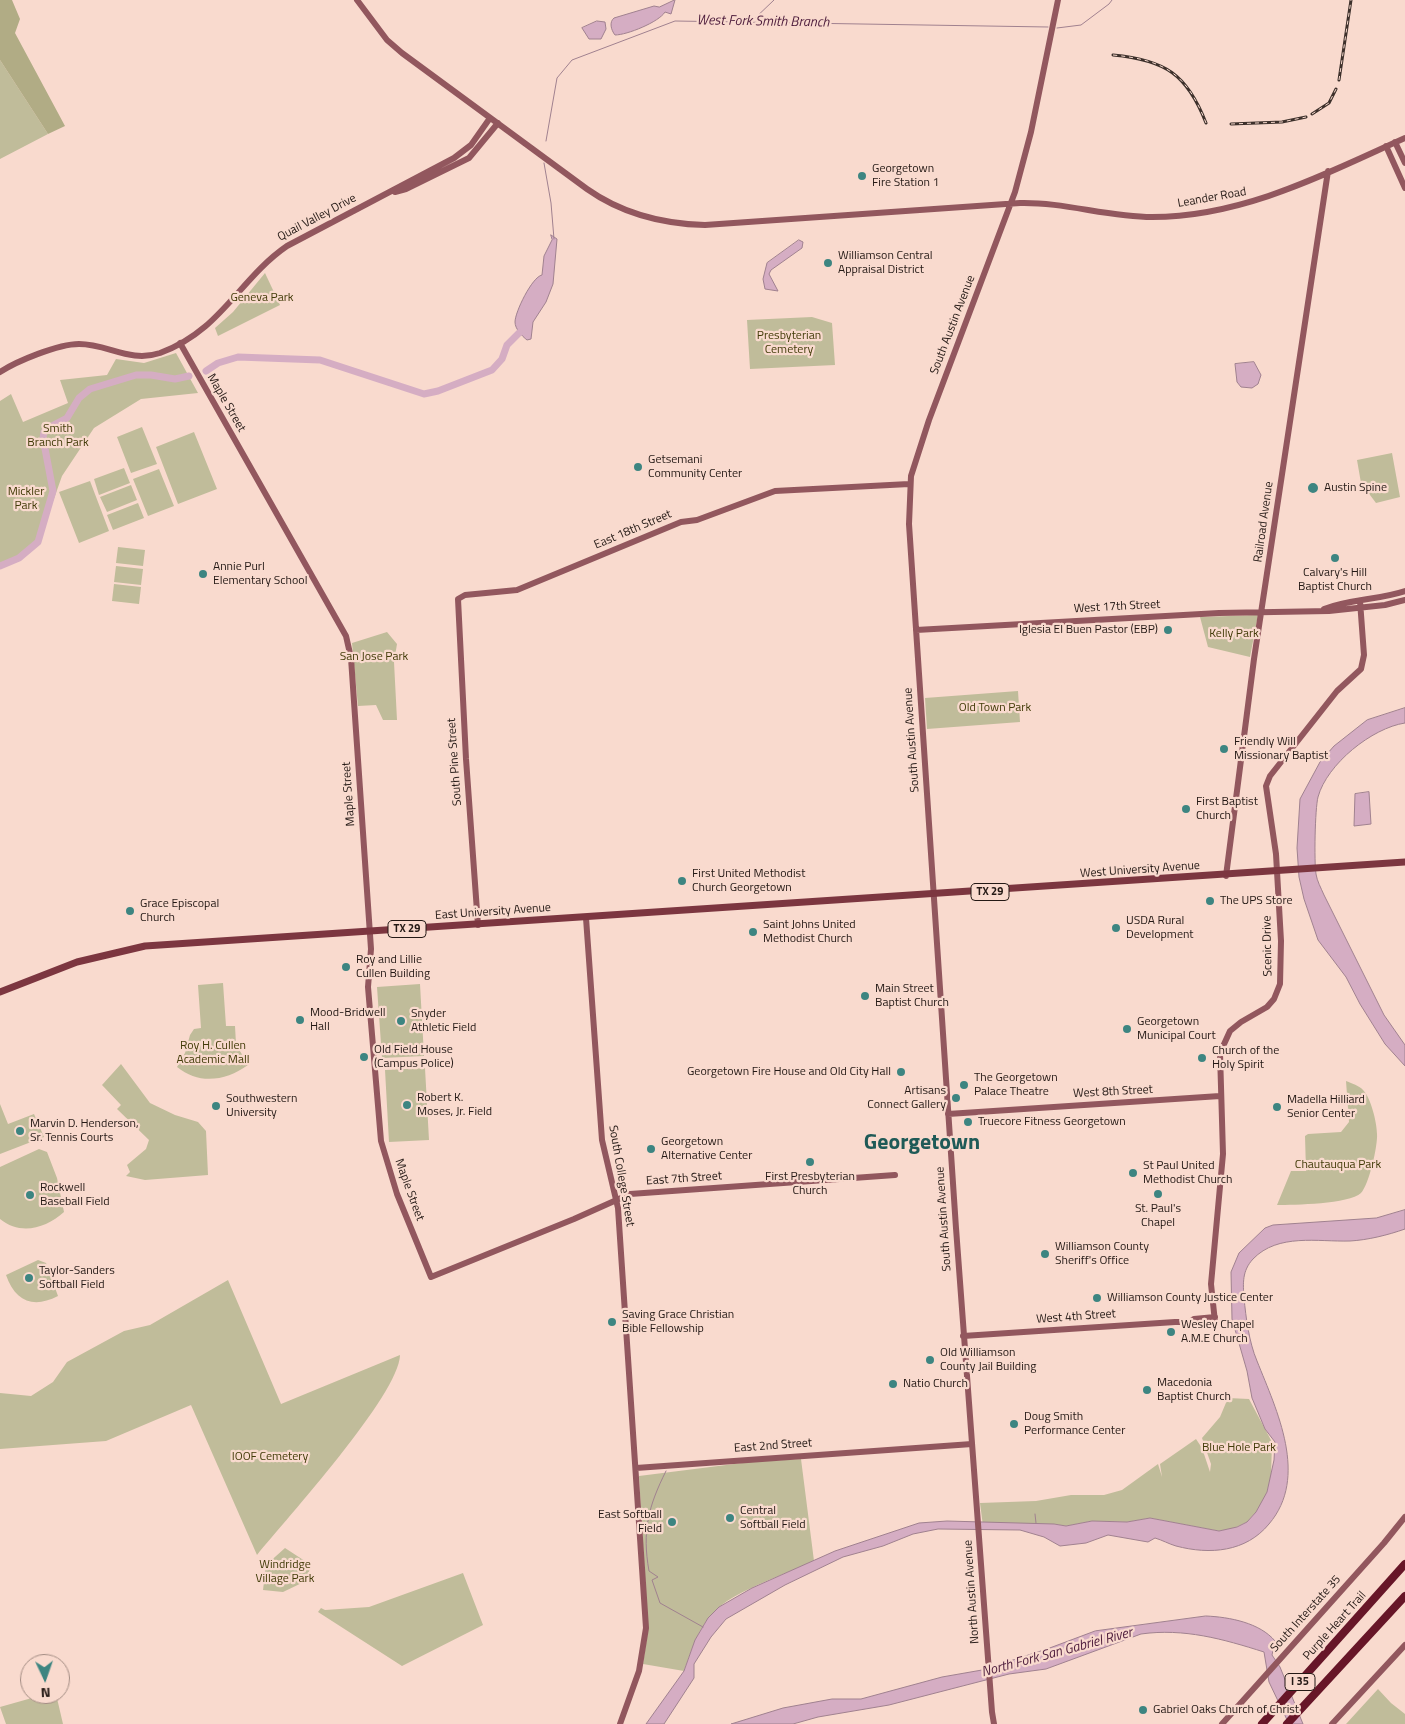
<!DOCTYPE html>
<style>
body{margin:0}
#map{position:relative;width:1405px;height:1724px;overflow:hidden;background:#f9dace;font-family:"Titillium Web",sans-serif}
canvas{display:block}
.north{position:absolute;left:20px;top:1654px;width:50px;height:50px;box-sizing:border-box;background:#f9dace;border:1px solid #a48d84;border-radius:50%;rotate:177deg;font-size:14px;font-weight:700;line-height:20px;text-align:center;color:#241915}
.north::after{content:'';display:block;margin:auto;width:18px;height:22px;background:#3d8581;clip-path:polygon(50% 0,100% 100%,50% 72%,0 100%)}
</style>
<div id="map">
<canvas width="1405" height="1724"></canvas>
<div class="north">N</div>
</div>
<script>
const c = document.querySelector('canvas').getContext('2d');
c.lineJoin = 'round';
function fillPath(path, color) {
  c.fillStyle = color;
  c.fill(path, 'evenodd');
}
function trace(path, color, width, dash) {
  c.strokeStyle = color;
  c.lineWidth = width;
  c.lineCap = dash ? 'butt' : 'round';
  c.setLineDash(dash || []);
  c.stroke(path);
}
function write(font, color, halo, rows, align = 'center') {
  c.font = font + ' "Titillium Web",sans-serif';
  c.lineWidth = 4.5;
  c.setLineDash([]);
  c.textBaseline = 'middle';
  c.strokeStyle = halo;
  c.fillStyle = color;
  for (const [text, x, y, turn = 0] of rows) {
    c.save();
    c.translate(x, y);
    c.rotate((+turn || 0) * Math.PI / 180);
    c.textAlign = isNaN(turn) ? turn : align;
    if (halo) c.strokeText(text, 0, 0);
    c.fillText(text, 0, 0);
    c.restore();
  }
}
fillPath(new Path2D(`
 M0 60 48 134 0 159Z
 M265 273 280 305 218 336 215 328 233 312Z
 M812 317 832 323 835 365 750 369 747 320Z
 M176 353 198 393 141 399 94 428 62 476 39 541 23 557 0 568V401L11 394 23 422 68 403 60 380 107 375 116 359 144 363Z
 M142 427 157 464 131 473 117 437Z
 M194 432 217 489 178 504 156 447Z
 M1392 453 1400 497 1376 503 1361 483 1357 460Z
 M124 468 130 483 99 495 94 479Z
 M159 469 174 506 148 516 133 479Z
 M90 481 109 531 79 543 59 492Z
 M131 485 137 500 107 512 100 497Z
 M138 503 144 518 113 530 107 515Z
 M118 547 145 550 143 566 116 563Z
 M116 566 143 569 141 585 114 582Z
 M114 584 141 587 139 604 112 601Z
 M1258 615 1250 657 1208 647 1200 617Z
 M387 632 397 644 394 662 397 720H383L376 705 358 706 352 643Z
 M1018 691 1020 722 927 729 925 698Z
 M223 983 226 1026H235L236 1044 248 1065C226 1081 199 1085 177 1067L185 1053 190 1035 194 1029 201 1028 198 985Z
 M420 984 424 1056 382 1058 377 987Z
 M121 1064 150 1103 175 1115 198 1122 206 1131 208 1175 145 1180 126 1176 130 1172 127 1165 146 1149 149 1140 117 1109 121 1105 102 1085Z
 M425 1068 429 1140 389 1142 385 1070Z
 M1346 1081C1351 1083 1360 1086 1363 1090 1371 1098 1377 1123 1377 1134 1378 1145 1369 1185 1361 1193 1349 1204 1294 1205 1277 1205L1291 1171H1306L1305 1136 1308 1134 1341 1132 1349 1122Z
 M0 1104 8 1124 34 1114 44 1137 0 1154Z
 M39 1149 47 1152 57 1178 64 1212C46 1228 21 1236 0 1219V1167Z
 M38 1260 46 1263 58 1296C33 1309 15 1301 6 1275Z
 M228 1280 281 1404 400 1355C399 1395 287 1518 257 1555L191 1405 106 1441 0 1449V1393L31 1396 53 1382 67 1362 124 1331 150 1325Z
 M1228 1398 1249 1399 1272 1442 1271 1478 1267 1492 1261 1506 1247 1522 1232 1529 1219 1531 1150 1518 1127 1522 1092 1521 1066 1526 1054 1524 983 1526 980 1503 1036 1501 1071 1495H1104L1122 1490 1158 1464 1162 1477 1160 1464 1196 1439 1202 1448 1210 1472 1211 1464 1202 1438 1220 1417Z
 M801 1459 814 1561C788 1573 738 1590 718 1608 699 1625 692 1649 684 1671L643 1664 648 1630 639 1476 750 1462Z
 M285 1548 311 1565 306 1581 283 1592 263 1590 266 1565Z
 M463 1573 483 1625 402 1666 318 1612 321 1608 325 1610 369 1607Z
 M1378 1689 1391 1703 1405 1714V1724H1346Z
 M46 1694H56L63 1724H6L0 1707Z`), '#c0bc9a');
fillPath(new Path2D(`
 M0 0H12L20 19 15 33 65 126 48 134 0 60Z`), '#b1ac85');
const water = new Path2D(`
 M675 0 671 14 665 12C659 22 627 35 615 35 611 30 609 22 614 18L654 6 659 7Z
 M597 21 605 22 606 29 601 39H589L582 28Z
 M551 235 557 239 553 284 546 302 533 322 531 339 527 340C522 336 515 329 515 322 515 312 532 277 542 275L544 256 552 240Z
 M799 240 803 242 802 248 771 270 769 274 778 291 765 289 763 279 767 263Z
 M1254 362 1261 375 1258 384 1252 388 1241 387 1237 382 1235 364Z
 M1405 708V723C1372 728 1327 764 1318 797 1315 809 1314 861 1316 874 1317 881 1321 888 1324 895L1384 1015 1405 1045V1066L1385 1044 1360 1004 1346 977 1318 940 1304 899 1299 877 1297 848 1300 799 1320 762 1334 746 1367 720Z
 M1369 792 1371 824 1354 826 1355 794Z
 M1405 1210V1229C1388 1235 1368 1240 1350 1241 1318 1242 1278 1233 1253 1259 1242 1271 1243 1283 1244 1298 1246 1318 1249 1342 1257 1361 1277 1411 1309 1477 1269 1524 1246 1552 1210 1555 1176 1546 1169 1544 1162 1540 1155 1538L1148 1542 1108 1535 1086 1543 1060 1546 1044 1537 1020 1530 938 1529 913 1534 883 1546 843 1557 785 1585 726 1619 711 1637 694 1664V1678L664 1724H646L684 1671 695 1640 708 1618 719 1607 752 1588 835 1551 919 1523 947 1521 1054 1524 1066 1526 1092 1521 1127 1522 1150 1518 1219 1531 1237 1527 1247 1522 1256 1512 1267 1492 1274 1460 1275 1442 1265 1429 1252 1398 1247 1371 1232 1319 1231 1272 1239 1253 1265 1228 1273 1225 1376 1218Z
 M1206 1616C1230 1617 1260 1623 1275 1641L1272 1655 1280 1667 1303 1724H1289L1269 1682 1264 1652C1223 1639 1184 1628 1141 1634L1046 1669 1009 1674 889 1705 818 1717 793 1724H731L783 1708 832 1699H861L942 1677 982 1670 1047 1649 1095 1631Z`);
fillPath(water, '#d5adc3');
trace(water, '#a0818f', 1);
trace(new Path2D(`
 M751 22 774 0
 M1057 28 1081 25 1109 4 1112 0
 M546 141 557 78 572 60 675 21 1048 27
 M544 163 551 203 554 239
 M666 1471C648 1507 642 1531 649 1571L658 1577 652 1580 660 1603 703 1627
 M1035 1514 1036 1523`), '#a0818f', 1);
trace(new Path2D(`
 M206 371 218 363 238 357 320 360 424 394 438 391 492 370 502 359 507 345 519 333
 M0 566 19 558 38 542 53 491 43 438 44 432 48 428 67 418 79 398 90 389 136 375H151L175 379 189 376`), '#d5adc3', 7);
trace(new Path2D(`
 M357 0 387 40 402 53 587 189C621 213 663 224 705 225L1020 203C1064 202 1108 217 1152 217 1243 217 1325 174 1405 138
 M1395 142 1405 163
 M1386 146 1405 188
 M395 192 406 189 469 158 498 123
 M180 343 346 636 351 658 371 949 368 987 381 1141 397 1194 431 1277 574 1219 630 1194 895 1175
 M0 372C17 361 58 344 79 344 108 344 130 363 160 353 221 331 239 279 287 246L454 158 471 145 490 118
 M1324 609C1350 599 1378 600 1405 591
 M916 630 1219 613 1329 611 1385 605 1405 600
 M1226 876 1254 659 1328 171
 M586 918 602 1140 618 1208 646 1628 639 1671 620 1724
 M478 925 466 759 458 599 465 595 517 590 681 522 697 520 775 491 909 484
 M948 1114 1220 1096
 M1190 1322 1194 1319 1215 1317
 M963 1336 1175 1322H1215L1211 1284 1223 1154 1220 1053 1230 1031 1241 1022 1267 1007 1274 999 1280 984 1281 941 1276 854 1266 786 1270 776 1337 691 1361 669 1364 655 1360 601
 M636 1468 972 1444
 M994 1724 992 1712 956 1228 909 524 911 476 929 420 1015 192 1031 132 1058 0
 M1222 1724 1384 1543 1405 1517
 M1332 1724 1405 1645`), '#92575e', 6);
trace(new Path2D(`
 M0 992 77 962 145 946 1405 862`), '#7c3640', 7);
trace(new Path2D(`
 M1262 1724 1405 1564
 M1287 1724 1405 1596`), '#671628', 8);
const rail = new Path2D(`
 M1113 55C1165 60 1187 74 1206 123
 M1339 80 1351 0
 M1312 114 1329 103 1336 89
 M1231 124 1282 122 1306 117`);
trace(rail, '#3d302b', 3);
trace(rail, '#f9dace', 1, [4]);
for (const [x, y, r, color] of [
 [862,176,5,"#3d8581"],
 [828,263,5,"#3d8581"],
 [638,467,5,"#3d8581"],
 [1313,488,6,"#3d8581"],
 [1335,558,5,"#3d8581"],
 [203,574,5,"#3d8581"],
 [1168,630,5,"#3d8581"],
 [1224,749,5,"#3d8581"],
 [1186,809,5,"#3d8581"],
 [682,881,5,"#3d8581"],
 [1210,901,5,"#3d8581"],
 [130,911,5,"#3d8581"],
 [1116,928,5,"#3d8581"],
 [753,932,5,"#3d8581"],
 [346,967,5,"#3d8581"],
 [865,996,5,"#3d8581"],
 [300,1020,5,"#3d8581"],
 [401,1021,5,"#3d8581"],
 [1127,1029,5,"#3d8581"],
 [364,1057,5,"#3d8581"],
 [1202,1058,5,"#3d8581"],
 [901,1072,5,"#3d8581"],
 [964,1085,5,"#3d8581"],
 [956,1098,5,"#3d8581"],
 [407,1105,5,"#3d8581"],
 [216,1106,5,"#3d8581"],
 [1277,1107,5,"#3d8581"],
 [968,1122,5,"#3d8581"],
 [20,1131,5,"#3d8581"],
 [651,1149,5,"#3d8581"],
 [810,1162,5,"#3d8581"],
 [1133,1173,5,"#3d8581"],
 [1158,1194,5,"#3d8581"],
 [30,1195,5,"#3d8581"],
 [1045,1254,5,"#3d8581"],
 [29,1278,5,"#3d8581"],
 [1097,1298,5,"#3d8581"],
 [612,1322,5,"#3d8581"],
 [1171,1332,5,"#3d8581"],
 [930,1360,5,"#3d8581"],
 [893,1384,5,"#3d8581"],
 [1147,1390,5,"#3d8581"],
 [1014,1424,5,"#3d8581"],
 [730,1518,5,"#3d8581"],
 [672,1522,5,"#3d8581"],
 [1143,1710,5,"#3d8581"]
]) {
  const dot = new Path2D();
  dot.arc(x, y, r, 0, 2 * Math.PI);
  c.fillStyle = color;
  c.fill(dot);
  trace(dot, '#f9dace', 2);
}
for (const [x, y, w] of [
 [990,892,38],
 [407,929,38],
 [1300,1682,30]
]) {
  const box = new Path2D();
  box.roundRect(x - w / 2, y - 8.5, w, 17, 4);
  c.fillStyle = '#f9dace';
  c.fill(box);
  trace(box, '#241915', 1);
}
write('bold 11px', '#241915', null, [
 ["TX 29",990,892],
 ["TX 29",407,929],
 ["I 35",1300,1682]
]);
write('12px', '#241915', '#f9dace', [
 ["Georgetown",872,169],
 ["Fire Station 1",872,183],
 ["Williamson Central",838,256],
 ["Appraisal District",838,270],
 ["Getsemani",648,460],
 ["Community Center",648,474],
 ["Austin Spine",1324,488],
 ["Annie Purl",213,567],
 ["Elementary School",213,581],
 ["Calvary's Hill",1335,573,"center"],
 ["Baptist Church",1335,587,"center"],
 ["Iglesia El Buen Pastor (EBP)",1158,630,"right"],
 ["Friendly Will",1234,742],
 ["Missionary Baptist",1234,756],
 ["First Baptist",1196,802],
 ["Church",1196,816],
 ["First United Methodist",692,874],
 ["Church Georgetown",692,888],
 ["The UPS Store",1220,901],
 ["Grace Episcopal",140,904],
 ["Church",140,918],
 ["USDA Rural",1126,921],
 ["Development",1126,935],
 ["Saint Johns United",763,925],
 ["Methodist Church",763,939],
 ["Roy and Lillie",356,960],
 ["Cullen Building",356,974],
 ["Main Street",875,989],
 ["Baptist Church",875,1003],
 ["Mood-Bridwell",310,1013],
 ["Hall",310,1027],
 ["Snyder",411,1014],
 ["Athletic Field",411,1028],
 ["Georgetown",1137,1022],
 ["Municipal Court",1137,1036],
 ["Old Field House",374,1050],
 ["(Campus Police)",374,1064],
 ["Church of the",1212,1051],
 ["Holy Spirit",1212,1065],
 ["Georgetown Fire House and Old City Hall",891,1072,"right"],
 ["The Georgetown",974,1078],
 ["Palace Theatre",974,1092],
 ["Artisans",946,1091,"right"],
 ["Connect Gallery",946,1105,"right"],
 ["Robert K.",417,1098],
 ["Moses, Jr. Field",417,1112],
 ["Southwestern",226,1099],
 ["University",226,1113],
 ["Madella Hilliard",1287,1100],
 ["Senior Center",1287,1114],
 ["Truecore Fitness Georgetown",978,1122],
 ["Marvin D. Henderson,",30,1124],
 ["Sr. Tennis Courts",30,1138],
 ["Georgetown",661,1142],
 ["Alternative Center",661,1156],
 ["St Paul United",1143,1166],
 ["Methodist Church",1143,1180],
 ["First Presbyterian",810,1177,"center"],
 ["Church",810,1191,"center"],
 ["Rockwell",40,1188],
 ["Baseball Field",40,1202],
 ["St. Paul's",1158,1209,"center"],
 ["Chapel",1158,1223,"center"],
 ["Williamson County",1055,1247],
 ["Sheriff's Office",1055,1261],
 ["Taylor-Sanders",39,1271],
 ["Softball Field",39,1285],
 ["Williamson County Justice Center",1107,1298],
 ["Saving Grace Christian",622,1315],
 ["Bible Fellowship",622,1329],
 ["Wesley Chapel",1181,1325],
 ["A.M.E Church",1181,1339],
 ["Old Williamson",940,1353],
 ["County Jail Building",940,1367],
 ["Macedonia",1157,1383],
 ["Baptist Church",1157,1397],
 ["Natio Church",903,1384],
 ["Doug Smith",1024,1417],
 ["Performance Center",1024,1431],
 ["Central",740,1511],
 ["Softball Field",740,1525],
 ["East Softball",662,1515,"right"],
 ["Field",662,1529,"right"],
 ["Gabriel Oaks Church of Christ",1153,1710]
], 'left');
write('12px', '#241915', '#f9dace', [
 ["Leander Road",1212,198,-10],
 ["Quail Valley Drive",317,218,-28],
 ["South Austin Avenue",953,325,-69],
 ["Maple Street",226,403,60],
 ["Railroad Avenue",1264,522,-82],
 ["East 18th Street",633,530,-23],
 ["West 17th Street",1117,607,-3],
 ["South Austin Avenue",912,740,-94],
 ["South Pine Street",455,762,-94],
 ["Maple Street",349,794,-94],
 ["West University Avenue",1140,870,-4],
 ["East University Avenue",493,912,-4],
 ["Scenic Drive",1268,946,-91],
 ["West 8th Street",1113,1092,-3],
 ["South College Street",621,1176,80],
 ["East 7th Street",684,1179,-4],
 ["Maple Street",409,1190,70],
 ["South Austin Avenue",944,1219,-94],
 ["West 4th Street",1076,1317,-4],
 ["East 2nd Street",773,1446,-4],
 ["North Austin Avenue",972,1592,-94],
 ["South Interstate 35",1306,1614,-48],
 ["Purple Heart Trail",1335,1626,-48]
]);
write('12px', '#423b08', '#f9dace', [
 ["Geneva Park",262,298],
 ["Presbyterian",789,336],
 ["Cemetery",789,350],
 ["Smith",58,429],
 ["Branch Park",58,443],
 ["Mickler",26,492],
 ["Park",26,506],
 ["Kelly Park",1234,634],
 ["San Jose Park",374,657],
 ["Old Town Park",995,708],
 ["Roy H. Cullen",213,1046],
 ["Academic Mall",213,1060],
 ["Chautauqua Park",1338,1165],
 ["Blue Hole Park",1239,1448],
 ["IOOF Cemetery",270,1457],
 ["Windridge",285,1565],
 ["Village Park",285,1579]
]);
write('italic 14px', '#4f1e3d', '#f9dace', [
 ["West Fork Smith Branch",763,22,1],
 ["North Fork San Gabriel River",1057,1653,-15]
]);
write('bold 22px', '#1f5a57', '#f9dace', [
 ["Georgetown",922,1144]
]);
</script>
